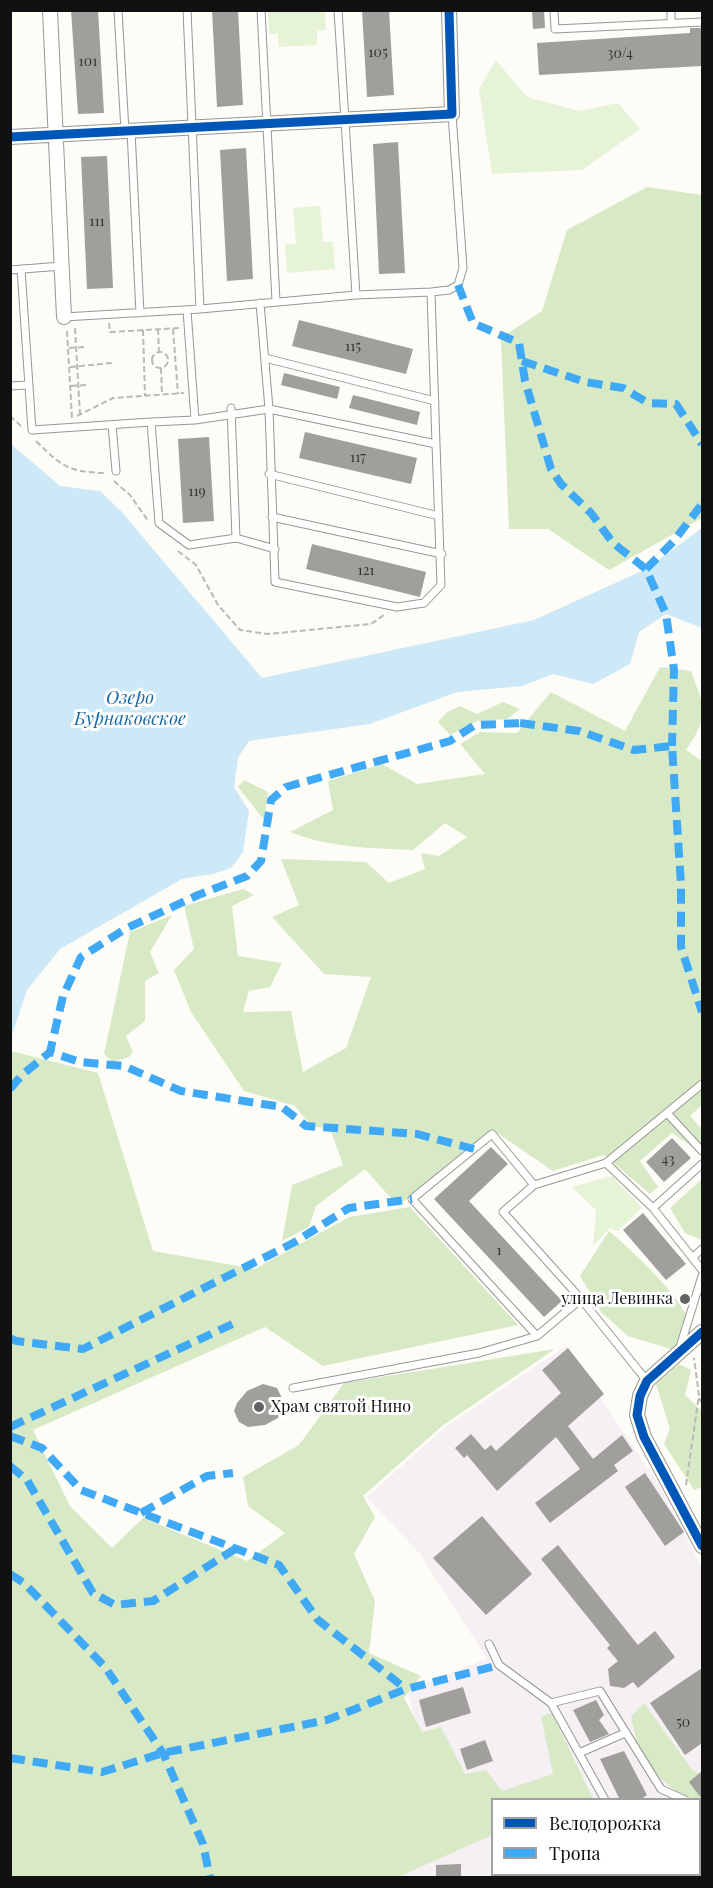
<!DOCTYPE html>
<meta charset="utf-8">
<style>
body{margin:0}
#map{position:relative;width:713px;height:1888px;overflow:hidden;background:#fdfcf7;font-family:"Playfair Display",serif}
canvas{display:block}
.frame{position:absolute;inset:0;border:12px solid #111;pointer-events:none}
.legend{position:absolute;left:491px;top:1798px;width:210px;height:78px;box-sizing:border-box;background:#fff;border:2px solid #a0a0a0;margin:0;padding:8px 10px;list-style:none;font-size:18px;color:#111}
.legend li{display:flex;align-items:center;gap:12px;height:30px}
.legend b{width:30px;border:2px solid #a0a0a0}
</style>
<div id="map">
<canvas width="713" height="1888"></canvas>
<div class="frame"></div>
<ul class="legend">
<li><b style="height:8px;background:#0057b8"></b>Велодорожка</li>
<li><b style="height:8px;background:#3fa9f5"></b>Тропа</li>
</ul>
</div>
<script>
const c = document.querySelector('canvas').getContext('2d');
c.lineJoin = 'round';
function fillPath(path, color) {
  c.fillStyle = color;
  c.fill(path, 'evenodd');
}
function trace(path, color, width, dash) {
  c.strokeStyle = color;
  c.lineWidth = width;
  c.lineCap = dash ? 'butt' : 'round';
  c.setLineDash(dash || []);
  c.stroke(path);
}
function write(font, color, halo, rows, align = 'center') {
  c.font = font + ' "Playfair Display",serif';
  c.lineWidth = 6;
  c.setLineDash([]);
  c.textBaseline = 'middle';
  c.strokeStyle = halo;
  c.fillStyle = color;
  for (const [text, x, y, turn = 0] of rows) {
    c.save();
    c.translate(x, y);
    c.rotate((+turn || 0) * Math.PI / 180);
    c.textAlign = isNaN(turn) ? turn : align;
    if (halo) c.strokeText(text, 0, 0);
    c.fillText(text, 0, 0);
    c.restore();
  }
}
fillPath(new Path2D(`
 M566 1346 662 1490 702 1568V1877H378L492 1827V1874H700V1800H492L420 1737 407 1690 487 1659 420 1554 367 1497 445 1427Z`), '#f5f0f3');
fillPath(new Path2D(`
 M268 11H325L326 30 317 31V45L279 47 278 34H269Z
 M496 60 527 97 579 111 618 103 640 129 582 170 492 174 479 89Z
 M320 206 323 242H333L335 269 287 273 285 245 296 244 293 208Z
 M612 1176 642 1208 618 1231 610 1228 593 1246 596 1210 572 1187Z`), '#e7f3d7');
fillPath(new Path2D(`
 M647 187 702 195V518L609 570 548 529H509L501 338 542 311 567 230Z
 M660 667 691 671C705 710 710 715 686 750L702 761V1105L690 1116 702 1129V1154L672 1133 640 1161 658 1187 650 1194 604 1155 553 1171 493 1130 398 1206 365 1169 316 1206 309 1227 282 1241 292 1185 343 1165 330 1128 312 1127 295 1106 244 1091 191 1012 174 970 194 949 184 906 243 889 254 895 232 906 238 956 282 963 270 987 249 991 243 1012 291 1011 303 1072 346 1048 371 977 324 974 272 917 299 905 281 859 366 862 389 883 425 869 421 853 439 856 467 837 445 823 413 850C371 848 330 848 290 832L333 810 328 781 382 764 417 784 485 774 460 744 480 732 517 733 551 692 625 731Z
 M503 702 520 709 507 719 477 721 450 735 438 722 446 713 460 706 477 714Z
 M244 780 268 792 264 820 238 787Z
 M172 915 150 952 159 973 145 981V1021L126 1036 133 1052 129 1057 113 1062 104 1054 130 932Z
 M11 1051 98 1073 153 1251 255 1269 349 1217 410 1207 518 1325 323 1366 265 1327 33 1430 70 1506 112 1548 143 1518 247 1561 285 1533 248 1506 243 1477 299 1445 344 1383 555 1349 442 1426 363 1496 375 1517 354 1554 375 1601 369 1653 421 1676 404 1698 422 1732 441 1727 465 1774 486 1770 502 1791 553 1774 541 1716 552 1713 593 1799 492 1800V1835L398 1877H11Z
 M702 1179V1240L685 1233 670 1208Z
 M609 1231C637 1255 667 1283 686 1314L674 1350 628 1336 602 1313 580 1276Z
 M679 1364 691 1370 685 1395 702 1411V1487L694 1490 664 1444 670 1429 656 1384Z
 M644 1703 693 1771 702 1775V1804L700 1800C677 1799 649 1769 640 1750 635 1740 634 1728 631 1717Z`), '#d8eac5');
fillPath(new Path2D(`
 M11 444 60 486 100 491 120 510 262 678 534 620 646 569 702 528V628L666 614 639 632 630 664 593 684 553 674 522 686 457 692 370 724 249 741 238 758 234 787 249 811 243 852 231 868 213 874 182 879 60 949 27 990 11 1038Z`), '#cde8f7');
fillPath(new Path2D(`
 M71 10H98L104 113 78 114Z
 M212 10H238L243 105 217 107Z
 M362 10H389L394 95 367 97Z
 M532 10H544L545 28 533 29Z
 M690 28H702V66L539 75 537 43 690 33Z
 M398 142 405 273 379 274 373 144Z
 M246 148 253 279 227 281 220 150Z
 M107 156 113 288 87 289 81 157Z
 M299 320 413 349 406 374 292 346Z
 M284 373 340 387 337 399 281 385Z
 M353 395 420 412 417 425 349 408Z
 M305 432 417 458 411 484 299 458Z
 M209 437 214 521 183 523 178 439Z
 M312 544 426 572 420 597 306 569Z
 M672 1138 691 1158 664 1182 646 1162Z
 M491 1147 508 1164 469 1201 562 1301 544 1317 434 1199Z
 M643 1213 686 1264 666 1280 623 1230Z
 M568 1348 604 1394 568 1426 593 1459 622 1435 633 1451 614 1465 618 1471 550 1523 535 1503 580 1469 556 1437 497 1491 467 1455 464 1458 455 1448 471 1434 485 1450 491 1445 496 1451 561 1393 542 1370Z
 M263 1384 277 1388 284 1402 278 1418 265 1425 248 1427 239 1422 234 1411 237 1403 247 1391Z
 M645 1473 684 1532 665 1546 625 1487Z
 M482 1516 532 1574 486 1615 433 1558Z
 M558 1545 638 1645 655 1631 675 1657 638 1688 633 1682 624 1688 610 1686 608 1669 618 1661 607 1648 610 1645 541 1559Z
 M702 1668V1743L685 1755 650 1703Z
 M463 1687 471 1713 426 1727 419 1700Z
 M596 1700 604 1715 599 1720 609 1734 590 1742 573 1710Z
 M485 1740 493 1761 467 1770 460 1749Z
 M624 1751 647 1795 640 1800H620L600 1759Z
 M702 1771V1799L689 1782Z
 M461 1864V1878H436V1865Z`), '#a19f9c');
const service = new Path2D(`
 M118 10 125 131
 M187 10 200 309
 M261 10 276 301
 M338 10 356 295
 M554 10 555 29 702 22
 M671 10V24
 M131 131 140 313
 M21 269 32 430 151 422
 M10 270 62 266
 M260 303 269 409 275 582 397 607 424 603 441 585 436 444
 M187 310 195 420
 M64 317 200 309 356 295 431 292 449 290 458 285 463 268 452 114
 M265 358 435 401
 M10 386 29 385
 M231 408 236 538
 M112 425 116 471
 M269 474 439 516
 M272 517 442 554
 M275 549 236 538 189 545 159 523 151 422 195 420 269 409 436 444 431 292
 M667 1113 702 1151
 M606 1163 702 1084
 M534 1185 503 1212 581 1299
 M653 1208 702 1270
 M693 1257 702 1249
 M680 1347 702 1276
 M647 1381 581 1299 537 1336 412 1199 492 1134 534 1185 606 1163 653 1208 702 1164
 M293 1388 479 1353 537 1336
 M489 1644 499 1665 551 1703 600 1691 661 1789 685 1800
 M551 1703 605 1800
 M579 1753 625 1733
 M700 1806 702 1807`);
const minor = new Path2D(`
 M50 10 64 317
 M10 137 452 114 449 10
 M702 1332 647 1381 640 1396 637 1415 644 1437 702 1546`);
trace(service, '#979795', 9);
trace(minor, '#979795', 16);
trace(new Path2D(`
 M109 323 110 332 180 328
 M75 328 80 415
 M158 329 159 353
 M173 329 178 394
 M143 330 145 396
 M67 331 72 418
 M69 348 84 347
 M152 360a8 8 0 1 1 16 0a8 8 0 1 1-16 0Z
 M70 367 112 363
 M161 368 162 395
 M71 386 86 385
 M10 416 21 426
 M77 416 113 398 184 393
 M36 441C62 467 69 472 106 473
 M114 481 130 495 149 522
 M178 551 196 565 218 605 240 630 268 634 371 624 384 615
 M699 1398 702 1403
 M686 1485 699 1395 694 1358`), '#b9b9b8', 2, [6, 3]);
trace(service, '#fffffe', 7);
trace(minor, '#fffffe', 14);
trace(new Path2D(`
 M458 285 473 323 519 343 525 381 551 469 561 484 591 513 613 543 646 569 666 614 674 670 672 746
 M522 361 585 382 623 388 648 403 676 404 702 444
 M646 569 673 542 702 504
 M520 723 579 731 634 750 672 746 681 885V947L702 1012
 M10 1089 22 1075 50 1052
 M474 1149 417 1134 306 1126 282 1107 181 1091 124 1066 80 1062 50 1052 63 996 81 957 125 929 198 895 247 876 261 861 271 800 286 787 450 741 475 725 524 723
 M10 1338 16 1341 83 1349 295 1242 349 1208 412 1199
 M10 1427 237 1322
 M10 1436 42 1448 81 1490 279 1565 318 1620 406 1689
 M10 1466 27 1480 93 1593 115 1605 153 1601 235 1549
 M141 1513 207 1476 233 1473
 M10 1574 24 1583 105 1667 163 1753 203 1844 210 1878
 M10 1758 102 1772 163 1753 327 1720 406 1689 499 1665`), '#3fa9f5', 8, [15, 8]);
trace(new Path2D(`
 M10 137 452 114 449 10
 M702 1332 647 1381 640 1396 637 1415 644 1437 702 1546`), '#0057b8', 9);
for (const [x, y, r, color] of [
 [685,1299,6,"#646362"],
 [259,1407,6,"#646362"]
]) {
  const dot = new Path2D();
  dot.arc(x, y, r, 0, 2 * Math.PI);
  c.fillStyle = color;
  c.fill(dot);
  trace(dot, '#fff', 2);
}
write('14px', '#353434', null, [
 ["105",378,53],
 ["30/4",620,54],
 ["101",88,62],
 ["111",97,222],
 ["115",353,347],
 ["117",358,458],
 ["119",197,492],
 ["121",366,571],
 ["43",668,1160],
 ["1",499,1251],
 ["50",683,1723]
]);
write('16px', '#111', '#fff', [
 ["улица Левинка",673,1299],
 ["Храм святой Нино",271,1407,"left"]
], 'right');
write('italic 18px', '#1768a6', '#fff', [
 ["Озеро",130,698],
 ["Бурнаковское",130,719]
]);
</script>
